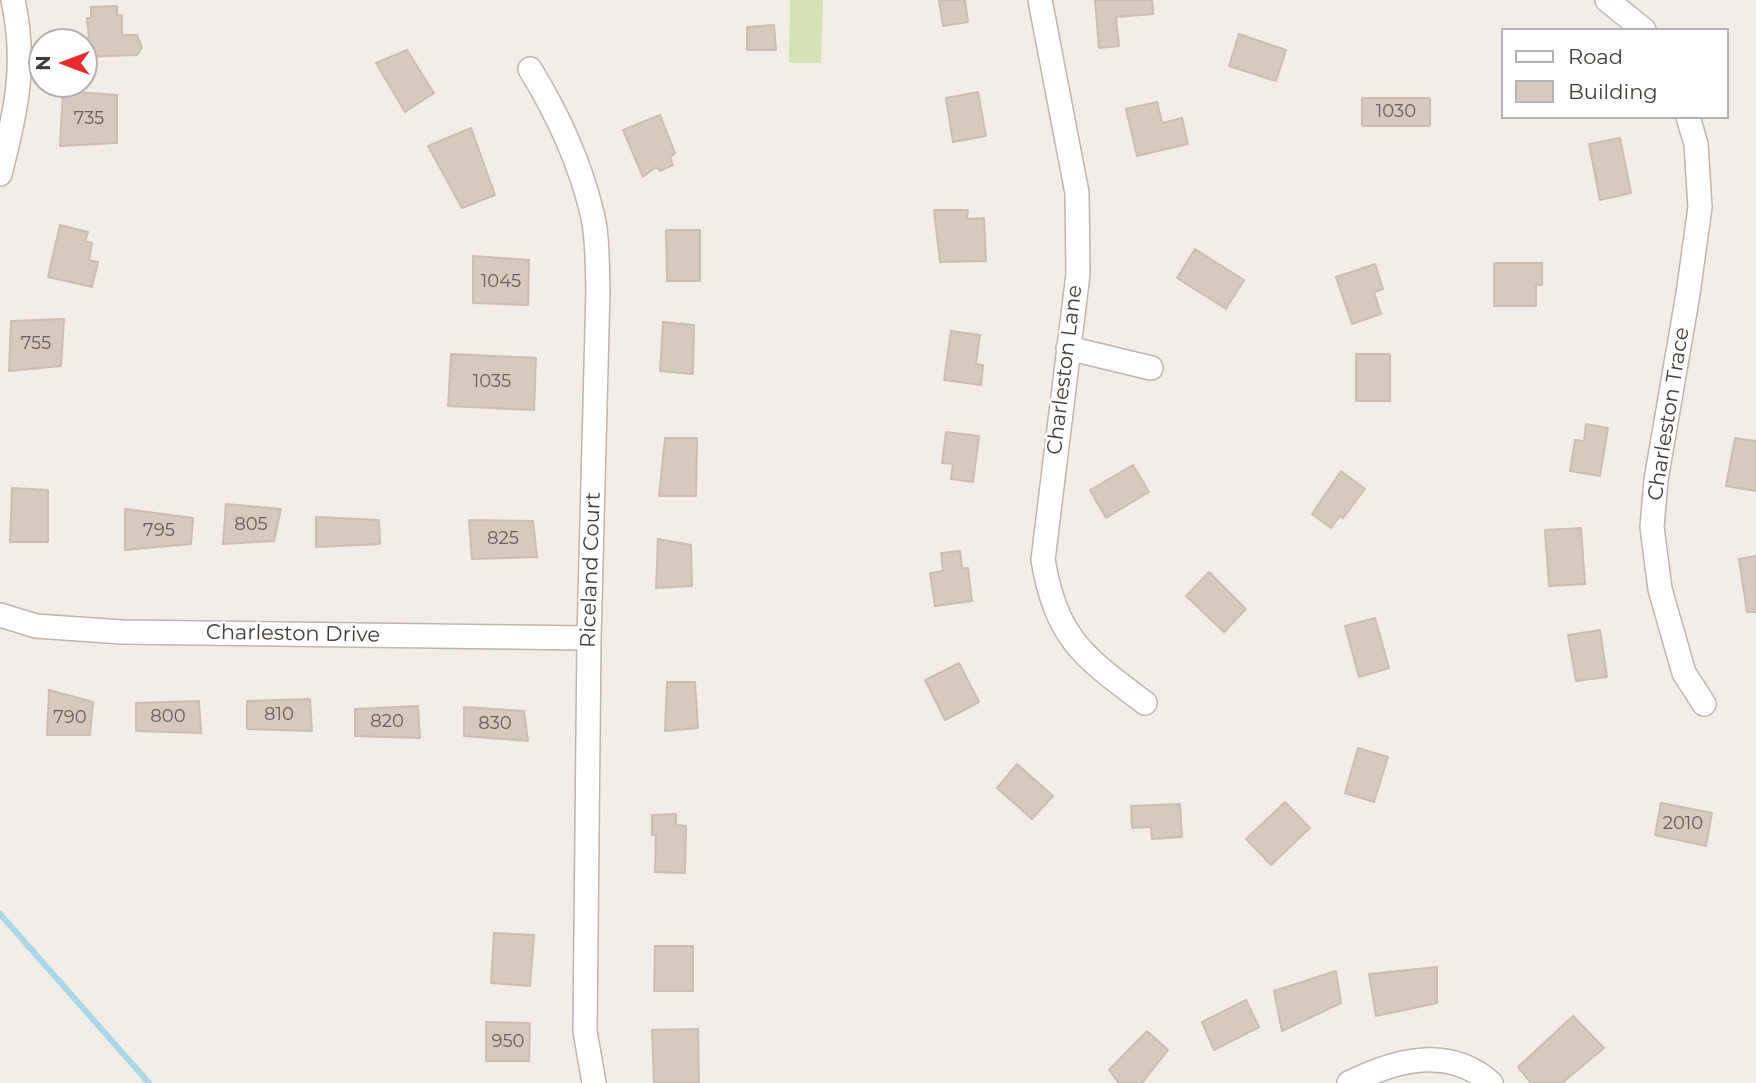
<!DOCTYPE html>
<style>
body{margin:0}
#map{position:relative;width:1756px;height:1083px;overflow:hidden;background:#f2ede7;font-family:Montserrat,sans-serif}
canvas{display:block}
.legend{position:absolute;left:1501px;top:28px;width:228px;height:91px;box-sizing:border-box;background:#fff;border:2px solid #b4b1af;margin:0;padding:9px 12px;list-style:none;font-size:21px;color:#443d37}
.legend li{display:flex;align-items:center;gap:14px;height:35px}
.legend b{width:35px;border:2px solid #b4b1af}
.north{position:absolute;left:28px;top:28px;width:70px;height:70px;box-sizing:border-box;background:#fff;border:2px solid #b4b1af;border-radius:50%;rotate:270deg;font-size:19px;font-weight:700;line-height:28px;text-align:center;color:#443d37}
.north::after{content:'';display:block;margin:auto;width:24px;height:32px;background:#e52c2b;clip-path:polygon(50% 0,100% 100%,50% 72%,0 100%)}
</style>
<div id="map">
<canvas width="1756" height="1083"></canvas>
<ul class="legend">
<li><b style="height:9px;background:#fff"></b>Road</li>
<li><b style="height:19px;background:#d5cac1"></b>Building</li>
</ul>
<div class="north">N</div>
</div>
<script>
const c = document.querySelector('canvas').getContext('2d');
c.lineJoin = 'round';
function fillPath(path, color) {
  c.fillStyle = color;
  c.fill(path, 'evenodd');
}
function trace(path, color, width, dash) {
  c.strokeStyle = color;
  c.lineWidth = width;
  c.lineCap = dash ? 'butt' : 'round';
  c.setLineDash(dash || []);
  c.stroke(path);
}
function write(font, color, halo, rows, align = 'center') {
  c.font = font + ' Montserrat,sans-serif';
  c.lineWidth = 5;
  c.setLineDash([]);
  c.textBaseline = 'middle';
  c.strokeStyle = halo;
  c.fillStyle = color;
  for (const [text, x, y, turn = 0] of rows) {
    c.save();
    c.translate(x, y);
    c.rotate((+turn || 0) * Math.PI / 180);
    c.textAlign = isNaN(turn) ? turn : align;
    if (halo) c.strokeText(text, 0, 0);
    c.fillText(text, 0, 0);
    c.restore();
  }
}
fillPath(new Path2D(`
 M790 0H823L821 63H789Z`), '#d4e2b4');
trace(new Path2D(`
 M0 914 149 1083`), '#a9d8e9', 6);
const building = new Path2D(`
 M939 0H965L968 22 943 26Z
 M1095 0H1152L1153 14 1116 17 1119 46 1099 48Z
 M117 6V15H122V35H137L142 48 137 55 84 57 83 38H89L87 18H91V7Z
 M774 25 776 50H747V27Z
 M1239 34 1286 50 1276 81 1229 66Z
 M407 50 434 93 405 112 376 63Z
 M63 91 117 95V143L60 146Z
 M978 92 986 136 953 142 946 98Z
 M1362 98H1430V126H1362Z
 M1157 102 1162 123 1182 118 1188 144 1137 156 1126 109Z
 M660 115 675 153 670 157 673 165 660 171 656 167 643 177 623 130Z
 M471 128 495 195 462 208 428 146Z
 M1620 138 1631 193 1600 200 1589 144Z
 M934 210H968L967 219 984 218 986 261 940 262Z
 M60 225 88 232 85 241 92 243 89 260 98 262 92 287 48 277Z
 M666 230H700V281H667Z
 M1195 249 1244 280 1226 309 1177 278Z
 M473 256 529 260 528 305 473 303Z
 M1494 263H1542V285H1536V306H1494Z
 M1375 264 1383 289 1374 292 1381 314 1352 324 1336 277Z
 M64 319 61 366 9 371 11 321Z
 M663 322 694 325 693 374 660 371Z
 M951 331 980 335 976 364 983 365 981 385 944 380Z
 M451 354 536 358 534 410 448 406Z
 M1356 354H1390V401H1356Z
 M1586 424 1608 428 1600 476 1570 471 1575 440 1584 441Z
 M946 432 979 436 973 482 951 479 953 464 942 463Z
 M665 438H697L696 496H659Z
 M1735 438 1756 441V491L1726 486Z
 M1133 465 1149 492 1106 518 1090 490Z
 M1341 471 1365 489 1343 518 1340 516 1331 528 1312 514Z
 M12 488 48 490V542H10Z
 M226 504 281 509 274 541 223 544Z
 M125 509 193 518 191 544 125 550Z
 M316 517 379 520 380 544 316 547Z
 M469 520 533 521 537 557 472 559Z
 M1581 528 1585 584 1549 586 1545 530Z
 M658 539 691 545 692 586 656 588Z
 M960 551 962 568H968L972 601 935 606 930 573 943 571 941 553Z
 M1756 556V612H1747L1739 559Z
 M1209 572 1246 609 1224 632 1186 596Z
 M1375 618 1389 668 1359 677 1345 626Z
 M1600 630 1607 677 1576 681 1568 635Z
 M959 663 979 702 945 720 925 680Z
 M667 682H695L698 728 665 731Z
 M49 690 93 702 90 735H47Z
 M310 699 312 731 247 729V701Z
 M199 701 201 733 136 731V703Z
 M418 706 420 738 355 736V709Z
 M464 707 524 711 528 741 464 736Z
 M1358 748 1388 757 1374 802 1345 793Z
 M1017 764 1053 796 1032 819 997 788Z
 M1285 802 1310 828 1271 865 1246 839Z
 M1661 803 1712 813 1706 846 1655 835Z
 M1180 804 1182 837 1152 839 1151 827 1132 828 1131 806Z
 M676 814V825L686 826 685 873 655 872 656 835H652V815Z
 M494 933 534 935 530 986 491 983Z
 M655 946H693V991H654Z
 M1437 967V1003L1376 1016 1369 974Z
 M1336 971 1341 1003 1282 1031 1274 991Z
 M1246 1000 1259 1027 1214 1050 1202 1022Z
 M1573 1016 1604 1048 1562 1083H1531L1518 1067Z
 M486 1022 530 1023 529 1061H486Z
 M698 1029 699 1083H654L652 1030Z
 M1147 1031 1168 1050 1142 1083H1119L1109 1070Z`);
fillPath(building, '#d5cac1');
trace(building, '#ccbeb1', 2);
const minor = new Path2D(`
 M1040 0 1077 193 1078 274 1043 560C1057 640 1084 657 1145 703
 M1607 0 1644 30
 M530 69C557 113 580 163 592 213 598 237 597 264 598 289L589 638 585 1031 594 1083
 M1688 117 1696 144 1700 207 1688 294 1656 480 1652 527 1660 589 1684 673 1704 704
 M0 174C16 112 27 64 13 0
 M1068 348 1151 368
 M0 615 36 626 122 632 589 638
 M1349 1083C1395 1060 1448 1045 1491 1083`);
trace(minor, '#bfb6ad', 26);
trace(minor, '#fff', 23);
write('18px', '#68605a', null, [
 ["1030",1396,112],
 ["735",89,119],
 ["1045",501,282],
 ["755",36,344],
 ["1035",492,382],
 ["805",251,525],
 ["795",159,531],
 ["825",503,539],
 ["810",279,715],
 ["800",168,717],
 ["790",70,718],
 ["820",387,722],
 ["830",495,724],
 ["2010",1683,824],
 ["950",508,1042]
]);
write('21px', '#443d37', '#fff', [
 ["Charleston Lane",1065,370,-83],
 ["Charleston Trace",1669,414,-81],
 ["Riceland Court",591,570,-88],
 ["Charleston Drive",293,634,1]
]);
</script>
